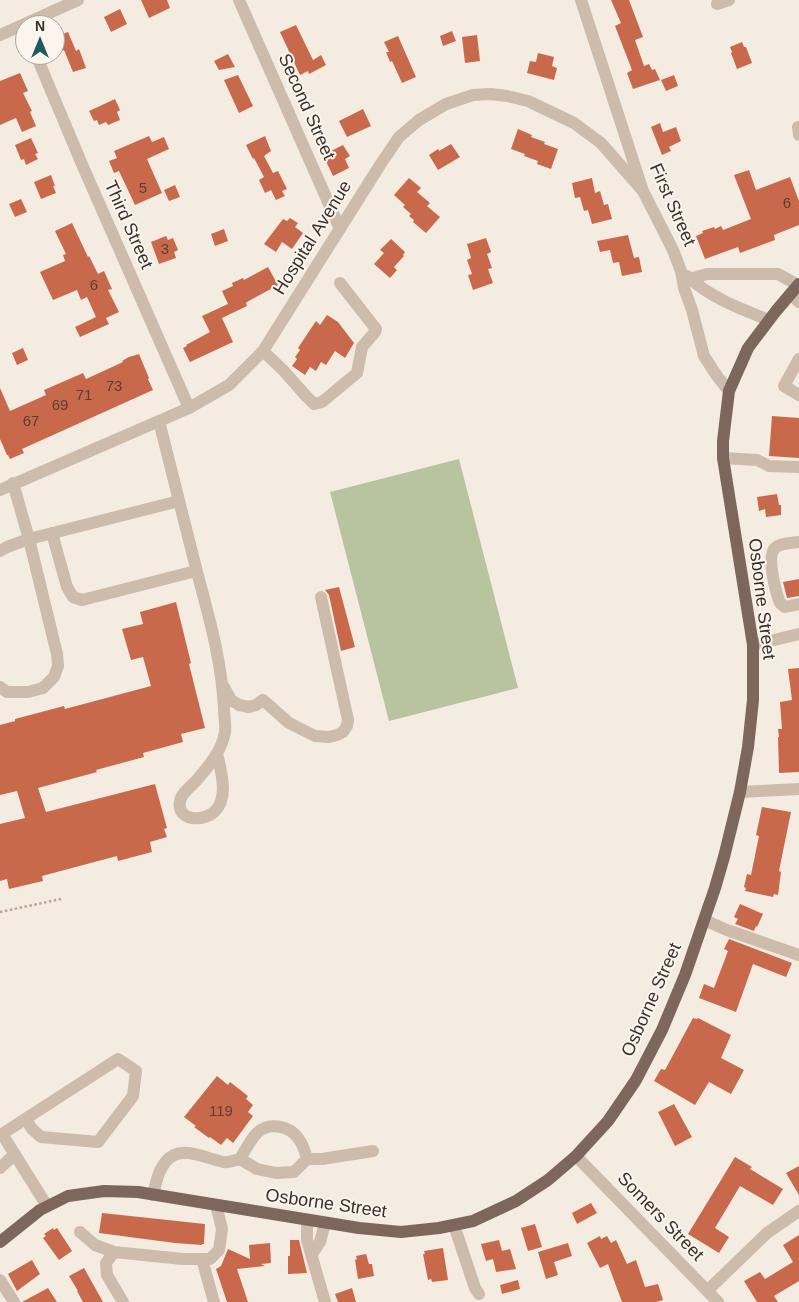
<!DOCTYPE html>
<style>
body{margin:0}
#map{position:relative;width:799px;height:1302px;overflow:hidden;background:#f4ebe1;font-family:Arial,sans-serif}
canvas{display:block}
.north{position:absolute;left:15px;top:15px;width:50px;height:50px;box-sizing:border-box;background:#fbf5ee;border:1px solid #aea6a0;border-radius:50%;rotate:0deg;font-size:14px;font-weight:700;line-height:20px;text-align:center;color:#3b302b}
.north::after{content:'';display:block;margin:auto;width:18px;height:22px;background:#1f5a5e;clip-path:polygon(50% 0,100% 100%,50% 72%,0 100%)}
</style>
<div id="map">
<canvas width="799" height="1302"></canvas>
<div class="north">N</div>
</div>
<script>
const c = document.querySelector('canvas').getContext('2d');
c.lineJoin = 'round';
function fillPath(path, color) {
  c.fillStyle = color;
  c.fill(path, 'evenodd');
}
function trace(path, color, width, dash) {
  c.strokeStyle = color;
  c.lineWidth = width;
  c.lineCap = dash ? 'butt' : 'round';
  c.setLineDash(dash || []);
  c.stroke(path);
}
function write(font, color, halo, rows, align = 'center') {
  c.font = font + ' Arial,sans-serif';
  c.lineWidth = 4;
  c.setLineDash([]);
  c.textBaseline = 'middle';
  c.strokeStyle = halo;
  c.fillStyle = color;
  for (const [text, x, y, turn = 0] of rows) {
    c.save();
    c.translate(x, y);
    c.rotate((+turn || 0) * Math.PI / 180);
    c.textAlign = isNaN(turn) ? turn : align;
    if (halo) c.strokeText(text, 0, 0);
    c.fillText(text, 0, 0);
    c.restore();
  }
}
fillPath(new Path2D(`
 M459 459 518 688 389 721 330 492Z`), '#b8c4a0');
fillPath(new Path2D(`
 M141 0H167L170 8 149 18Z
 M611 0H629L643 37 635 40 644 66 649 64 652 70 655 69 660 80 633 89 627 73 632 70 615 26 621 23Z
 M120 9 127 24 111 32 104 17Z
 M296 25 313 60 321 55 326 65 309 74 308 71 300 75 280 32Z
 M452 31 456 41 443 46 440 36Z
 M68 32 76 51 79 49 86 68 73 72 64 50 55 54V37Z
 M477 35 480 61 465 63 462 37Z
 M398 36 416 77 402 83 392 61 390 62 386 52H389L384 42Z
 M742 42 744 47H746L752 63 737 69 731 53 732 52 730 47Z
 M538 53 554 57 552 66 557 68 554 80 527 73 530 61 536 62Z
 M228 54 235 67 219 70 214 61Z
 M20 73 28 91 23 93 32 111 30 112 36 126 22 132 16 118 0 125V81Z
 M238 75 253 106 239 113 224 80Z
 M674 75 678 86 666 91 661 80Z
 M115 99 120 110 117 112 120 120 108 125 106 122 99 125 97 120 94 121 89 111Z
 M363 109 371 126 347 137 339 121Z
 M660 123 663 132 676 127 681 141 669 147 671 151 662 155 651 127Z
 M518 129 532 135 531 137 545 142 544 144 558 149 551 169 537 164 538 161 524 156 525 154 511 149Z
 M149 136 152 142 164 137 169 149 147 159 162 193 135 205 119 171 114 173 109 161 117 158 114 151Z
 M265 136 271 151 264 156 273 173 278 171 287 189 282 191 285 196 276 200 271 190 265 193 259 180 264 177 254 158 253 159 246 145Z
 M31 138 38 153 35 154 38 159 26 165 24 159 21 160 15 145Z
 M451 144 460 157 438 170 429 155 438 149 439 151Z
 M343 145 350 156 345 159 349 168 333 176 325 159 329 157 327 153Z
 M749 170 756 190 790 177 799 201V225L774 235 775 240 740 253 738 247 705 259 696 236 703 233 702 231 714 227 715 229 721 226 723 230 751 219 734 175Z
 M51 175 55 186H53L56 193 41 199 34 182Z
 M409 178 421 188 417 192 430 203 427 206 440 217 426 233 413 222 414 220 409 216 411 214 403 207 405 205 394 195Z
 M592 178 595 193 600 191 604 205 608 204 612 219 592 224 588 210 584 211 580 197 575 198 572 183Z
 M175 185 180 197 169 201 164 190Z
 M21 199 27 212 15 217 9 204Z
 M290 218 298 223 295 227 303 233 292 249 282 242 276 252 264 244 283 219 287 221Z
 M72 223 88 257 89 256 98 274 104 271 112 289 108 290 119 312 106 318 109 324 80 337 75 327 96 317 87 297 81 300 77 290 53 300 40 272 65 261 63 255 66 254 55 231Z
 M224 229 228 241 215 246 211 234Z
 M628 235 634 258 639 257 642 272 622 276 619 262 613 263 610 250 600 252 597 241Z
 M166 236 168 240 173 238 178 250 174 252 176 258 159 264 151 242Z
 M486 238 491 252 487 254 492 268 488 269 493 283 473 290 468 275 472 274 467 260 471 258 467 244Z
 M391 239 405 252 403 255 404 256 394 267 397 270 390 278 374 264 384 253 380 250Z
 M268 267 278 285 247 302 246 303 247 306 222 318 233 342 190 362 183 348 187 346 186 345 210 332 202 316 228 304 222 291 233 286 232 283 243 278 244 280Z
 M327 315 338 322 354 343 345 358 335 351 326 365 321 362 316 371 310 367 305 375 292 366 297 359 295 357 300 350 298 348 316 321 320 325Z
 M23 348 28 360 17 365 12 353Z
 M139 354 149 378 148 379 153 390 22 449 24 453 10 459 8 455H7L0 439V388L10 411 46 395 44 390 83 373 86 379 123 362 122 361 129 357Z
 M772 416 799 418V458L769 456Z
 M777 494 779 505H781V515L766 517 765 509 759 511 757 497Z
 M799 579V596L787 598 783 582Z
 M339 587 355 647 341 651 329 595 325 590Z
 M176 602 191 663 189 664 205 728 181 734 183 742 143 753 144 757 96 770 97 772 38 788 46 812 155 784 167 828 164 829 167 837 150 842 152 852 118 861 117 856 42 876 43 881 9 889 7 879 0 881V824L25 818 17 791 0 795V725L15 721V719L64 706 65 709 151 686 143 657 131 660 122 629 143 624 140 612Z
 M799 668V772L779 773 778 737H779L778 729H782L780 702 792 700 788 669Z
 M762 807 791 812 779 871 781 872 778 895 774 894 773 897 745 891 746 888 744 887 747 874 751 875 759 836 756 835Z
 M740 904 763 914 757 927 756 926 754 931 735 924 738 919 734 917Z
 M729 939 792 963 786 977 753 964 736 1012 699 998 704 984 714 988 728 951 724 949Z
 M693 1018 697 1019 698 1018 731 1035 721 1058 744 1070 731 1094 709 1082 695 1105 654 1081 661 1069 665 1070Z
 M217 1076 228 1085 230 1082 248 1096 246 1099 253 1105 248 1112 253 1116 233 1143 227 1138 221 1145 210 1137 209 1138 194 1127 196 1126 184 1117Z
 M674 1104 692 1137 675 1146 658 1112Z
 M735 1157 752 1167 750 1169 783 1189 773 1205 740 1186 715 1228 729 1237 719 1253 688 1234Z
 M799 1166V1195L786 1173Z
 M591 1203 597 1213 577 1224 572 1213Z
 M102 1213 205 1224 204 1244H202V1245L175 1243 99 1233Z
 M535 1224 542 1247 528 1251 521 1228Z
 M53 1228 54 1230 57 1228 72 1251 59 1260 43 1238 46 1236 44 1234Z
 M799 1235V1281L774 1296 778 1302H757L744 1281 760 1272 765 1279 793 1262 783 1245Z
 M600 1236 601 1239 607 1236 611 1243 616 1240 627 1264 636 1260 645 1287 658 1284 663 1300 656 1302H622L608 1264 600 1268 587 1243Z
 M290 1240H299L307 1273 288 1274V1256H290Z
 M499 1240 502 1251 510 1249 516 1269 496 1272 493 1259 486 1261 481 1244Z
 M270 1243 271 1263 261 1264 265 1266 237 1269 248 1302H227L216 1269 221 1266 228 1249 250 1259 249 1245Z
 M568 1243 572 1256 554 1262 558 1275 546 1279 538 1252Z
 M443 1248 448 1280 432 1282 431 1279 428 1280 423 1254H425L424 1251Z
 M366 1254 369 1264H372L374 1276 358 1279 355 1260 357 1259 356 1256Z
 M32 1260 40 1274 17 1291 8 1274Z
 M84 1268 103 1302H83L77 1291H78L69 1276Z
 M518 1280 520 1289 502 1294 500 1285Z
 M48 1288 57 1302H22Z
 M352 1288 356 1302H338L335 1294Z`), '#c8694b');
trace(new Path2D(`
 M0 912 61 899`), '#b9a596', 2.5, [2.5, 2.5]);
trace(new Path2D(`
 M239 0 340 229
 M581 0 643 191 673 250 681 271 684 288 692 310 704 356 717 376 729 391
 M717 4 729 0
 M0 35 78 0
 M36 55 81 162 189 408
 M798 127 799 135
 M687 276C711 298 739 308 769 320
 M690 279 707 274H778L798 285
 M790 294 799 302
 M263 351 283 370 306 396 314 404 322 402 357 373 362 347 375 332 376 329 340 283
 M799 359 784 386 799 395
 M159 421C172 471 184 522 197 572 209 617 222 662 224 709 224 716 226 725 225 732 222 751 208 767 196 781 191 786 181 794 180 801 176 822 205 822 215 811 229 797 221 771 217 753
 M723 458 757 460 769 466 799 467
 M13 483 29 539 179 501
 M0 490 189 408 229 385 263 351 380 165 399 137 419 120 446 104 473 95 490 94 507 96 528 101 574 123 601 143 643 191
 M52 533 67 587 73 597 82 600 196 571
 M799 542C792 543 780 543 775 548 766 556 776 593 780 603L785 607 799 604
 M0 551 7 547 29 539 57 654 58 666 54 677 43 688 28 692H7L0 687
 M753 645 799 634
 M224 687 231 700 239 705 249 707 256 705 263 700 289 723 315 736 329 737 337 735 343 732 347 726 348 720 321 597
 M740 792 799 789
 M704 920 727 930 799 955
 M0 1134H2L47 1206
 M2 1134 118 1059 136 1071 133 1096 98 1142 41 1137 32 1129 26 1119
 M576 1156 718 1302
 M240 1159 257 1169 276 1173 294 1172 307 1159
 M0 1168 15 1154
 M153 1195C155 1187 157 1176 161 1169 175 1140 202 1158 224 1162 229 1163 235 1160 240 1159 245 1151 250 1140 257 1133 268 1122 289 1125 298 1138 303 1144 305 1151 307 1159H322L373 1151
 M307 1220V1240L325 1302
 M454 1225 475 1288 479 1294
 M80 1232 95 1245 114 1252 183 1259H210L219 1250 222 1229 216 1205
 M114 1252 106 1263 107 1275 123 1302
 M312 1254 320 1242 325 1223
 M202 1259 214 1302
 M0 1280 14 1302
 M707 1291 767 1233 799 1211`), '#cdbbac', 12);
trace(new Path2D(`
 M0 1242 40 1210 68 1196 104 1191 138 1192 359 1228 401 1232 439 1228 473 1221 516 1201 548 1180 576 1156 608 1121 636 1080 662 1030 685 975 715 888 724 857 740 792 748 747 753 700V645L723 458V441L729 391 748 348 776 311 799 284`), '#7d675c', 12);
write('15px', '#5e3e33', null, [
 ["5",143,189],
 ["6",787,204],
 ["3",165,250],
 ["6",94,286],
 ["73",114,387],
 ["71",84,396],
 ["69",60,406],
 ["67",31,422],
 ["119",221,1112]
]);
write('18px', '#3b302b', '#fbf5ee', [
 ["Second Street",306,107,66],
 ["First Street",672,205,66],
 ["Third Street",128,225,66],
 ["Hospital Avenue",313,238,-58],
 ["Osborne Street",761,599,83],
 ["Osborne Street",652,1000,-66],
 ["Osborne Street",326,1204,8],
 ["Somers Street",660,1217,46]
]);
</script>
